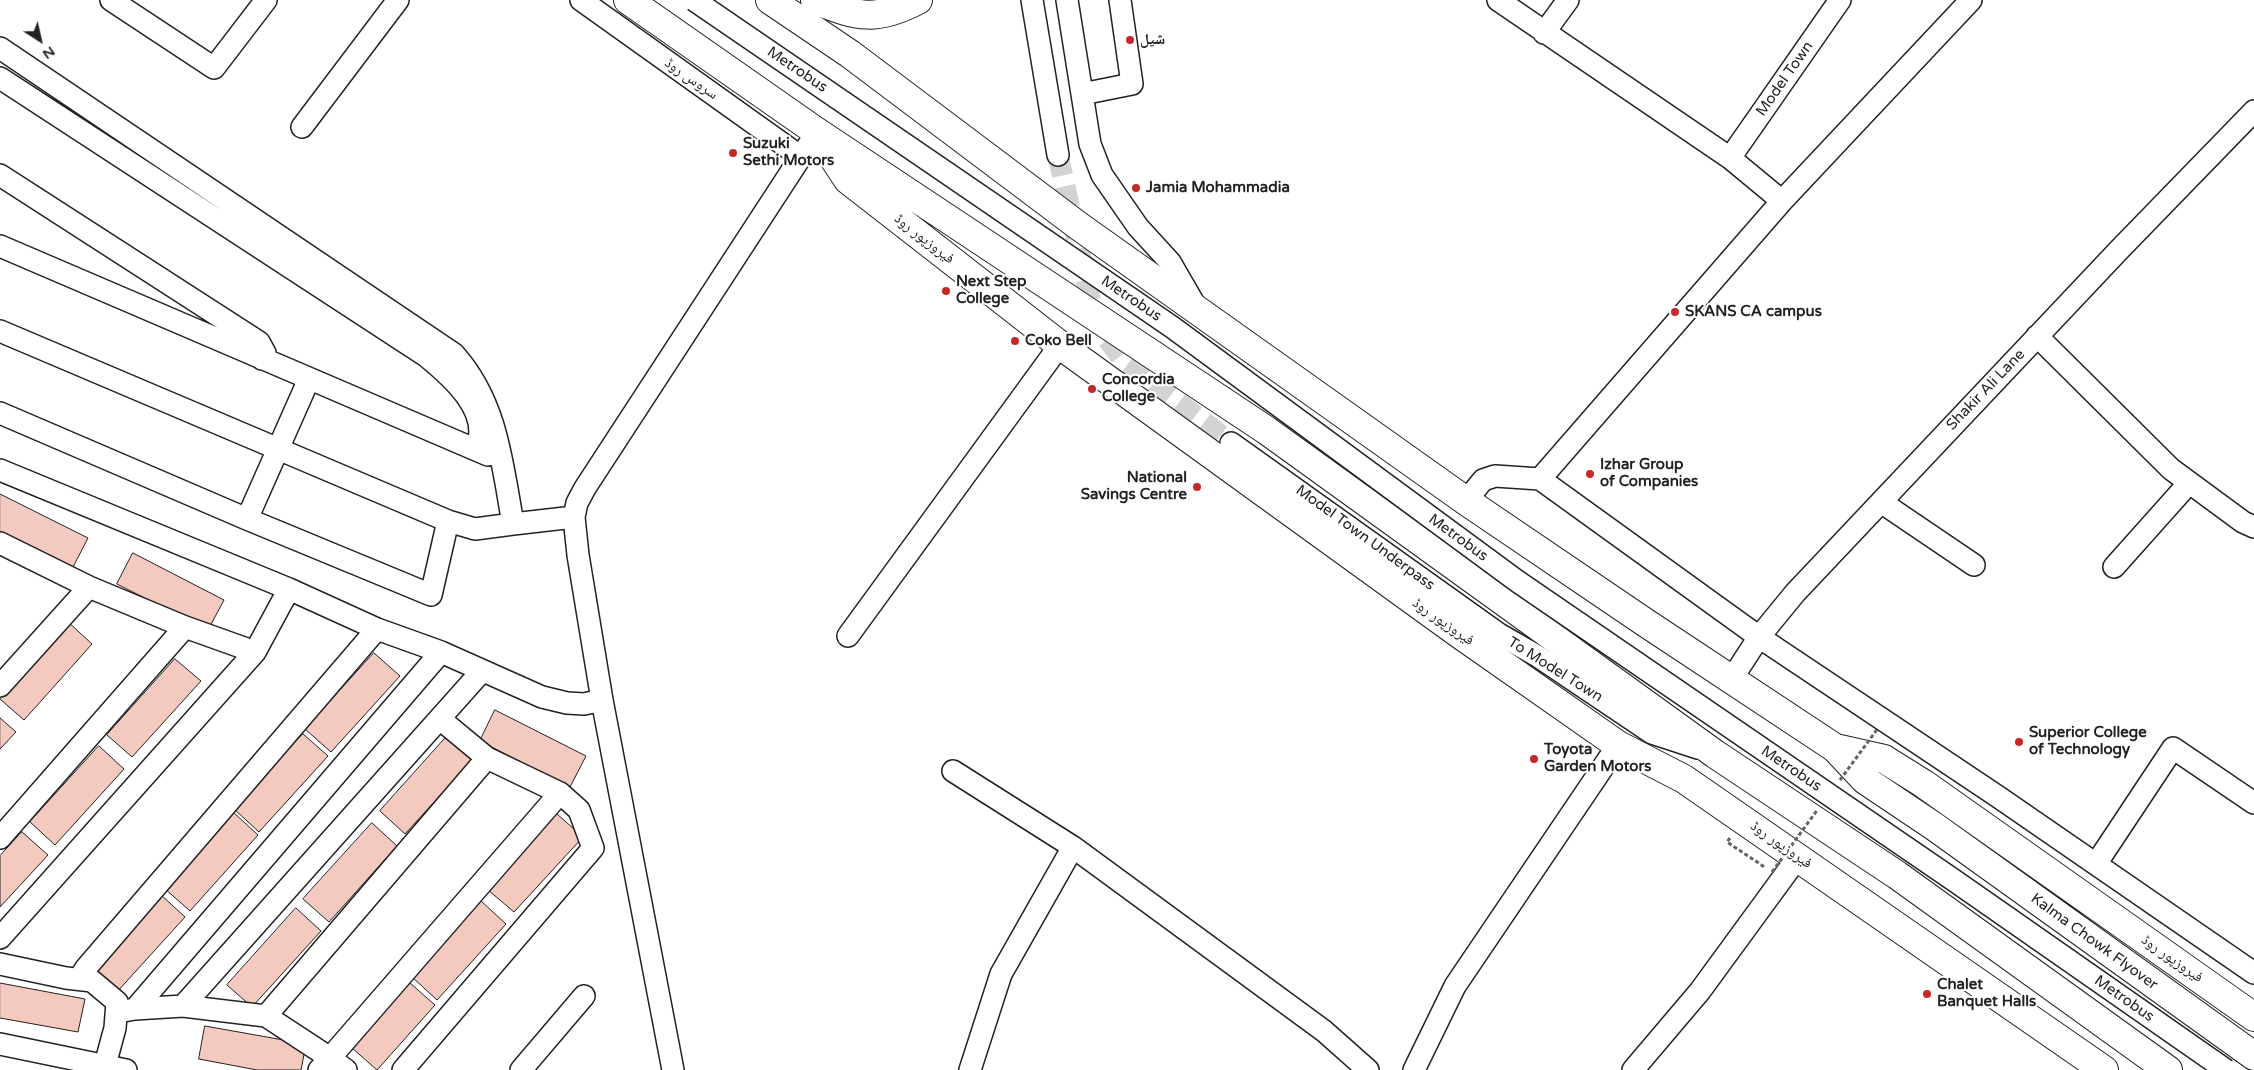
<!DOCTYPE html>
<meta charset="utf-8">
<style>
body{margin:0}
#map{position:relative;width:2254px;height:1070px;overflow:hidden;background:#fff;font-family:"Varela Round",sans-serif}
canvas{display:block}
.north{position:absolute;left:15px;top:15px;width:50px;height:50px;-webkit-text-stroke:4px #fff;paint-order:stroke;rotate:145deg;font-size:14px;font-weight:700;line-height:20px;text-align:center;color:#222}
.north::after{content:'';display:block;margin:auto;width:18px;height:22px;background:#222;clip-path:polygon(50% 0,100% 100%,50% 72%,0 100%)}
</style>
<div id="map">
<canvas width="2254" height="1070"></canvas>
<div class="north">N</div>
</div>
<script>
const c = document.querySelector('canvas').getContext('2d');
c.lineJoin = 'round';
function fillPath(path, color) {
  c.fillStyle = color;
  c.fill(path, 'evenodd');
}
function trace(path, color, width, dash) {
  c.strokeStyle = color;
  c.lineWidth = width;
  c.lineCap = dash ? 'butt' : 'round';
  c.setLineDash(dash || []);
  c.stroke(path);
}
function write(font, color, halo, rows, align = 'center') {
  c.font = font + ' "Varela Round","Noto Naskh Arabic",sans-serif';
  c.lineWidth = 4;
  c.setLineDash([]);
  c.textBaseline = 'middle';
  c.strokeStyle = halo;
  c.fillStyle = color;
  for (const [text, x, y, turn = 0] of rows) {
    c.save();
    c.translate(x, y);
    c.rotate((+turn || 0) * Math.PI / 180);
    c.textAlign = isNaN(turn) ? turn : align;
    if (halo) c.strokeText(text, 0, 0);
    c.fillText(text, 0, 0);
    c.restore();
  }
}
const building = new Path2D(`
 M0 494 88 538 72 569 0 532Z
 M133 553 224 600 208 630 117 584Z
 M67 621 92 644 24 720 0 699V695Z
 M374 653 400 676 331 752 305 729Z
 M175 659 201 681 132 757 107 735Z
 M495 710 586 756 570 787 480 741Z
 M0 718 16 732 0 749Z
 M303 734 328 756 259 832 234 809Z
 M448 735 474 758 405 834 380 811Z
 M99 746 124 769 55 845 30 822Z
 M233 812 258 835 190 911 164 888Z
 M557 814 583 837 514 912 488 890Z
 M372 823 397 846 329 922 303 899Z
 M22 832 48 855 0 907V856Z
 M160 894 185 917 116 993 91 970Z
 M481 901 506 924 437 1000 412 977Z
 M296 908 321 931 252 1007 227 985Z
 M0 983 85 999 78 1032 0 1018Z
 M410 983 435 1005 377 1070 352 1048Z
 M205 1026 306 1044 301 1070H257L199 1059Z`);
fillPath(building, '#f3c9c0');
trace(building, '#222', 1);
trace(new Path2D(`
 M1058 155 1092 308 1103 333 1124 361 1231 443`), '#d3d3d3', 21, [21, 11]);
const minor = new Path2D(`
 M111 0 214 68 266 0
 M581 0 801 157
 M1032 0 1058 155
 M1067 0 1090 144 1102 175 1138 227 1170 262 1196 307
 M1498 0 1730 158 1782 201
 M1544 33 1568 0
 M0 48 454 354C497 402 502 462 513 524L574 517
 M0 78 426 356C452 377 493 413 476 449
 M1082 94 1132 84 1120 0
 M302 127 398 0
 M1730 158 1840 0
 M0 175 259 342 265 353 262 359
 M0 246 488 455
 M0 331 448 521 475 529 513 524
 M2037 336 2171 469 2243 522 2254 527
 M0 413 247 519 431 595 448 521
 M1231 443 1499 634 1539 657 1652 733 1698 748
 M0 470 289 589 377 629 441 652 542 697 567 703 584 704 602 700
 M1540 479 1782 201 1971 0
 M1466 501 1483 480 1495 476 1540 479 1759 637 1997 796 2254 973
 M1881 502 1974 565
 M247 519 309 379
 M0 543 89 587 185 627 255 652
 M2114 567 2189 483
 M848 636 1060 345
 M1731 680 1759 637 1795 593 2119 250 2254 111
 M0 686 89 587
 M953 771 1073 847 1324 1031 1368 1070
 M0 838 185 627
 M2096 864 2173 748 2254 803
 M0 938 255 652 289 589
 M0 964 66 978 92 981 117 1002 115 1028 105 1065
 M79 979 86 968 377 629
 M183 1006 266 1016 330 1058 319 1070
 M135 1009 441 652
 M118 1012 135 1009 183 1006 482 671
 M266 1016 487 758
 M0 1044 126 1070
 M346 1070 330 1058 560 793
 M403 1070 593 848 579 810 560 793 487 758 440 719
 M521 1070 584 996
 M673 1070 602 700 578 555 574 517 577 503 585 488 817 132
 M970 1070 1001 974 1073 847
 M1414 1070 1455 986 1618 745
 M1633 1070 1700 991 1798 857`);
const major = new Path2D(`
 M628 0 817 132 1266 430 1715 754 1897 875 2168 1070
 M770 0 850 54 1080 227 1466 501 1646 623 1835 748 1865 780 1935 827 2254 1056
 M815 0C858 17 876 22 918 0
 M823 142 848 180 1060 345 1458 633 1618 745 1684 779 2104 1070
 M1835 748 1884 759 1924 784 2254 1017`);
trace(minor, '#222', 24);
trace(major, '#222', 30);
trace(new Path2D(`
 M1730 838 1727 842 1766 868`), '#646464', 3, [4, 2.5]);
trace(minor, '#fff', 21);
trace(major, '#fff', 28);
const minorBridge = new Path2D(`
 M694 0 1172 327 1517 581 1955 881 2226 1070`);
trace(minorBridge, '#222', 24, []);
trace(new Path2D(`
 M1840 780 1878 728
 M1772 872 1818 809`), '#646464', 3, [4, 2.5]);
trace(minorBridge, '#fff', 21);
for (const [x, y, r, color] of [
 [1130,40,5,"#c62828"],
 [733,153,5,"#c62828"],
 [1136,188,5,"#c62828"],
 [946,291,5,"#c62828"],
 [1675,312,5,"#c62828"],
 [1015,341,5,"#c62828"],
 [1092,389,5,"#c62828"],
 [1590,474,5,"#c62828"],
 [1197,487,5,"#c62828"],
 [2019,742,5,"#c62828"],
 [1534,759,5,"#c62828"],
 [1927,994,5,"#c62828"]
]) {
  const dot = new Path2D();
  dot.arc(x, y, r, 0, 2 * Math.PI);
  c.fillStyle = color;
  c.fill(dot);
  trace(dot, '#fff', 2);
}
write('bold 15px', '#222', '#fff', [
 ["شیل",1140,40],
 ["Suzuki",743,144],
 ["Sethi Motors",743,161],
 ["Jamia Mohammadia",1146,188],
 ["Next Step",956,282],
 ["College",956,299],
 ["SKANS CA campus",1685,312],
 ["Coko Bell",1025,341],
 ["Concordia",1102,380],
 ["College",1102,397],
 ["Izhar Group",1600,465],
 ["of Companies",1600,482],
 ["National",1187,478,"right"],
 ["Savings Centre",1187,495,"right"],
 ["Superior College",2029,733],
 ["of Technology",2029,750],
 ["Toyota",1544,750],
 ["Garden Motors",1544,767],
 ["Chalet",1937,985],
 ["Banquet Halls",1937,1002]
], 'left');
write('15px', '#222', '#fff', [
 ["Metrobus",797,70,34],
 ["سروس روڈ",691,79,35],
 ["Model Town",1785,79,-55],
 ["فیروزپور روڈ",924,239,38],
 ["Metrobus",1131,299,34],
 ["Shakir Ali Lane",1986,390,-46],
 ["Model Town Underpass",1365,538,36],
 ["Metrobus",1458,538,36],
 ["فیروزپور روڈ",1443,622,35],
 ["To Model Town",1555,670,32],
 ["Metrobus",1791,769,34],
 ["فیروزپور روڈ",1781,845,35],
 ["Kalma Chowk Flyover",2094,942,36],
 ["فیروزپور روڈ",2172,959,35],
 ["Metrobus",2124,999,35]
]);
</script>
